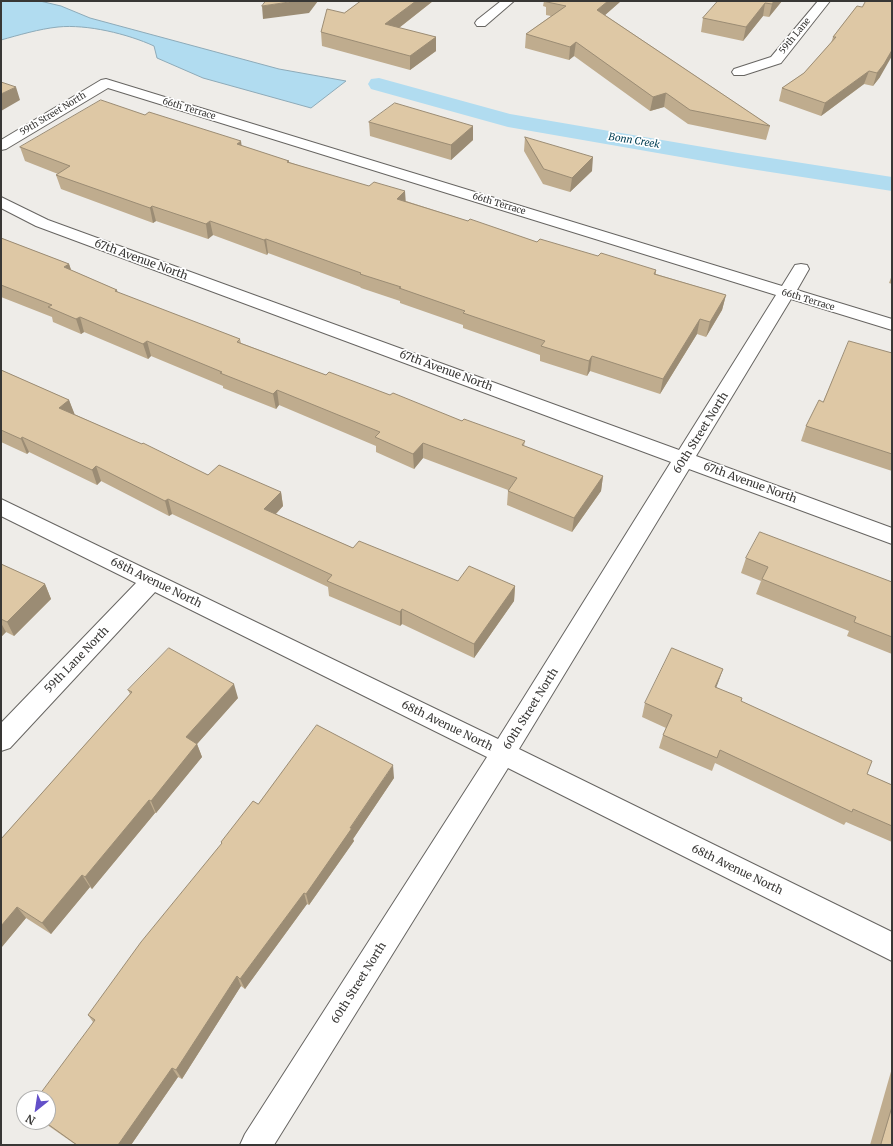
<!DOCTYPE html>
<style>
body{margin:0}
#map{position:relative;width:893px;height:1146px;overflow:hidden;background:#eeece8;font-family:Merriweather,serif}
canvas{display:block}
.frame{position:absolute;inset:0;border:2px solid #383735;pointer-events:none}
.north{position:absolute;left:16px;top:1090px;width:40px;height:40px;box-sizing:border-box;background:#fff;border:1px solid #afafae;border-radius:50%;rotate:210deg;font-size:11px;font-weight:700;line-height:16px;text-align:center;color:#383735}
.north::after{content:'';display:block;margin:auto;width:14px;height:18px;background:#6350c9;clip-path:polygon(50% 0,100% 100%,50% 72%,0 100%)}
</style>
<div id="map">
<canvas width="893" height="1146"></canvas>
<div class="frame"></div>
<div class="north">N</div>
</div>
<script>
const c = document.querySelector('canvas').getContext('2d');
c.lineJoin = 'round';
function fillPath(path, color) {
  c.fillStyle = color;
  c.fill(path, 'evenodd');
}
function trace(path, color, width, dash) {
  c.strokeStyle = color;
  c.lineWidth = width;
  c.lineCap = dash ? 'butt' : 'round';
  c.setLineDash(dash || []);
  c.stroke(path);
}
function write(font, color, halo, rows, align = 'center') {
  c.font = font + ' Merriweather,serif';
  c.lineWidth = 3.5;
  c.setLineDash([]);
  c.textBaseline = 'middle';
  c.strokeStyle = halo;
  c.fillStyle = color;
  for (const [text, x, y, turn = 0] of rows) {
    c.save();
    c.translate(x, y);
    c.rotate((+turn || 0) * Math.PI / 180);
    c.textAlign = isNaN(turn) ? turn : align;
    if (halo) c.strokeText(text, 0, 0);
    c.fillText(text, 0, 0);
    c.restore();
  }
}
const water = new Path2D(`
 M1 1H40L61 6 90 18 279 69 346 81 311 108 203 78 157 58 154 46C128 34 87 24 58 27 39 29 19 35 1 40Z`);
fillPath(water, '#b1dcf0');
trace(water, '#8daab8', 1);
fillPath(new Path2D(`
 M379 78 510 114 738 153 892 177V191L738 167 508 127 371 89 368 84 371 79Z`), '#b1dcf0');
const street = new Path2D(`
 M501 1H514L485 26H477L475 23 477 20Z
 M818 1H830L781 63 744 75H734L732 72 734 69 771 57Z
 M106 79 782 286 795 265 801 264 807 265 809 269 797 290 892 319V330L791 299 696 456 892 528V544L689 469 519 749 892 932V961L508 768 274 1145H240L245 1134 487 757 155 592 10 748 1 751V723L136 583 1 516V499L498 739 671 462 36 226 1 208V197L48 220 679 450 776 295 108 88 6 149 1 150V140L101 80Z`);
trace(street, '#676562', 2);
fillPath(street, '#fff');
fillPath(new Path2D(`
 M361 1H433L399 28 436 37V51L410 70 322 46 321 32 344 13Z
 M544 1H621L605 15 770 126 766 140 688 124 664 107 650 111 574 56 569 60 525 48 526 34 551 16 546 15V7L543 6Z
 M718 1H782L769 17 763 16 743 41 701 32 703 18Z
 M857 6 880 77 873 86 864 84 821 116 779 101 782 88 804 73 831 43 833 37Z
 M145 115 289 161V162L406 201 468 221 537 242 656 270V274L726 295 722 310 706 337 697 334 660 394 590 371 587 376 540 361V355L463 328V325L400 303V301L361 288 360 287 268 253 267 255 213 235 208 239 156 221 153 223 61 189 56 175 58 174 25 161 20 147Z
 M369 122 473 126V140L451 160 370 136Z
 M525 137 592 171 570 192 543 184 524 151Z
 M1 238 69 264 71 270 117 290 118 293 240 339 241 343 326 375 390 395 462 421 525 441 524 446 603 476 601 491 572 532 507 505 508 491V490L423 458 414 469 376 452V446L279 405 276 409 223 388V386L151 356 148 359 84 332 81 334 53 322 52 317 1 297Z
 M892 275V284L889 283Z
 M892 353V474H891L892 471 801 441 806 426 823 402Z
 M1 370 69 400 74 414 208 475 281 492 283 506 276 514 353 548 458 581 515 586 514 601 474 658 402 624 400 626 329 596 328 587 172 514 169 516 101 481 97 485 29 452 27 454 1 442Z
 M746 558 892 582V654L847 636 849 631 756 594 761 581 741 573Z
 M1 564 45 584 51 599 14 636 6 632 1 637Z
 M723 669 716 687 867 774 892 785V842L846 822 844 825 715 763 712 771 659 748 663 735 666 728 642 717 645 703Z
 M128 690 238 698 197 744 202 757 156 813H155L92 889 90 887 51 934 26 918 1 948V839L130 694Z
 M394 778 353 839 354 841 309 905 307 904 245 989 241 986 182 1079 178 1077 131 1145H76L43 1122H48L93 1022 88 1015 222 844 221 842 258 804Z
 M892 1068V1145H870Z`), '#bfac8e');
fillPath(new Path2D(`
 M296 1H318L309 13 263 19 262 6Z
 M416 1H433L386 38 385 24Z
 M608 1H621L596 23 597 10Z
 M774 1H782L769 17 772 4Z
 M765 3 763 16 743 41 746 27Z
 M436 37V51L410 70V56Z
 M576 42 574 56 569 60 570 47Z
 M892 50V56L880 77 873 86 877 73Z
 M869 71 864 84 821 116 825 103Z
 M16 87 20 100 1 111V94Z
 M666 93 664 107 650 111 653 97Z
 M473 126V140L451 160V145Z
 M241 141 243 155 237 144Z
 M593 157 592 171 570 192 572 178Z
 M405 191 406 205 397 199Z
 M152 206 156 221 153 223 150 208Z
 M210 221 213 235 208 239 206 224Z
 M266 239 268 253 267 255 264 240Z
 M69 264 74 278 64 267Z
 M726 295 722 310 706 337 710 322Z
 M80 317 84 332 81 334 76 319Z
 M700 319 697 334 660 394 663 379Z
 M147 341 151 356 148 359 143 344Z
 M592 356 590 371 587 376 589 361Z
 M277 390 279 405 276 409 273 394Z
 M69 400 75 415 59 408Z
 M22 437 29 452 27 454 21 439Z
 M423 443V458L414 469 413 454Z
 M96 466 101 481 97 485 92 470Z
 M603 476 601 491 572 532 574 518Z
 M281 492 283 506 266 524 264 509Z
 M168 499 172 514 169 516 165 501Z
 M45 584 51 599 14 636 7 622Z
 M515 586 514 601 474 658V644Z
 M402 609V624L400 626V612Z
 M1 623 6 632 1 637Z
 M723 669 718 683 711 701 715 687Z
 M234 684 238 698 197 744 202 757 156 813 151 801 186 737Z
 M393 765 394 778 353 839 354 841 309 905 306 894Z
 M149 800 155 813 92 889 85 877Z
 M82 875 90 887 51 934 42 923Z
 M304 893 307 904 245 989 240 979Z
 M17 907 26 918 1 948V926Z
 M237 976 241 986 182 1079 176 1070Z
 M172 1068 178 1077 131 1145H118Z`), '#9b8c74');
const building = new Path2D(`
 M266 1H296L262 6Z
 M361 1H416L385 24 436 37 410 56 321 32 327 9 344 13Z
 M548 1H608L597 10 770 126 690 110 666 93 653 97 576 42 570 47 526 34 566 6 547 2Z
 M718 1H774L772 4 765 3 746 27 703 18Z
 M866 1H892V50L884 64 877 73 869 71 825 103 782 88 804 73 836 37H833L857 6 862 7Z
 M1 82 16 87 1 94Z
 M101 100 145 115 149 112 241 141 237 144 289 161 287 162 369 186 374 182 405 191 397 199 468 221 470 219 537 242 540 239 598 256 601 253 656 270 654 274 726 295 710 322 700 319 663 379 592 356 589 361 541 346 545 341 463 313 465 311 399 288 401 287 360 274 361 273 266 239 264 240 210 221 206 224 152 206 150 208 56 175 70 166 20 147Z
 M395 103 473 126 451 145 369 122Z
 M525 137 593 157 572 178 544 169Z
 M1 238 69 264 64 267 117 290 115 291 240 339 237 342 326 375 329 372 390 395 393 393 462 421 464 419 525 441 522 445 603 476 574 518 508 491 517 478 423 443 413 454 375 437 380 432 277 390 273 394 220 373 222 372 147 341 143 344 80 317 76 319 48 307 52 305 1 285Z
 M849 341 892 353V454L806 426 819 400 823 402Z
 M1 370 69 400 59 408 142 444 143 443 208 475 219 465 281 492 264 509 353 548 359 541 458 581 469 566 515 586 474 644 402 609 400 612 327 581 332 575 168 499 165 501 96 466 92 470 22 437 21 439 1 430Z
 M760 532 892 582V637L854 622 856 617 762 579 768 567 746 558Z
 M1 564 45 584 7 622 1 619Z
 M169 648 234 684 186 737 197 744 151 801 149 800 85 877 82 875 42 923 17 907 1 926V839L132 692 128 690Z
 M672 648 723 669 715 687 742 698 741 701 872 761 867 774 892 785V826L853 809 852 812 720 750 717 758 663 735 672 715 645 703Z
 M317 725 393 765 350 828H352L306 894 304 893 240 979 237 976 176 1070 172 1068 118 1145H77L45 1122H48V1098H37L95 1020 88 1015 141 942 222 843 221 842 253 801 258 804Z
 M892 1107V1145H881Z`);
fillPath(building, '#dec8a5');
trace(building, '#9b8c74', 1);
write('9px', '#383735', '#fff', [
 ["59th Lane",795,36,-51],
 ["66th Terrace",189,109,17],
 ["59th Street North",53,114,-31],
 ["66th Terrace",499,204,17],
 ["66th Terrace",808,300,17]
]);
write('italic 10px', '#044156', '#fff', [
 ["Bonn Creek",634,141,9]
]);
write('11px', '#383735', '#fff', [
 ["67th Avenue North",141,260,20],
 ["67th Avenue North",446,371,20],
 ["60th Street North",701,433,-58],
 ["67th Avenue North",750,483,20],
 ["68th Avenue North",156,583,26],
 ["59th Lane North",77,660,-46],
 ["60th Street North",531,709,-58],
 ["68th Avenue North",447,726,26],
 ["68th Avenue North",737,870,26],
 ["60th Street North",359,983,-58]
]);
</script>
